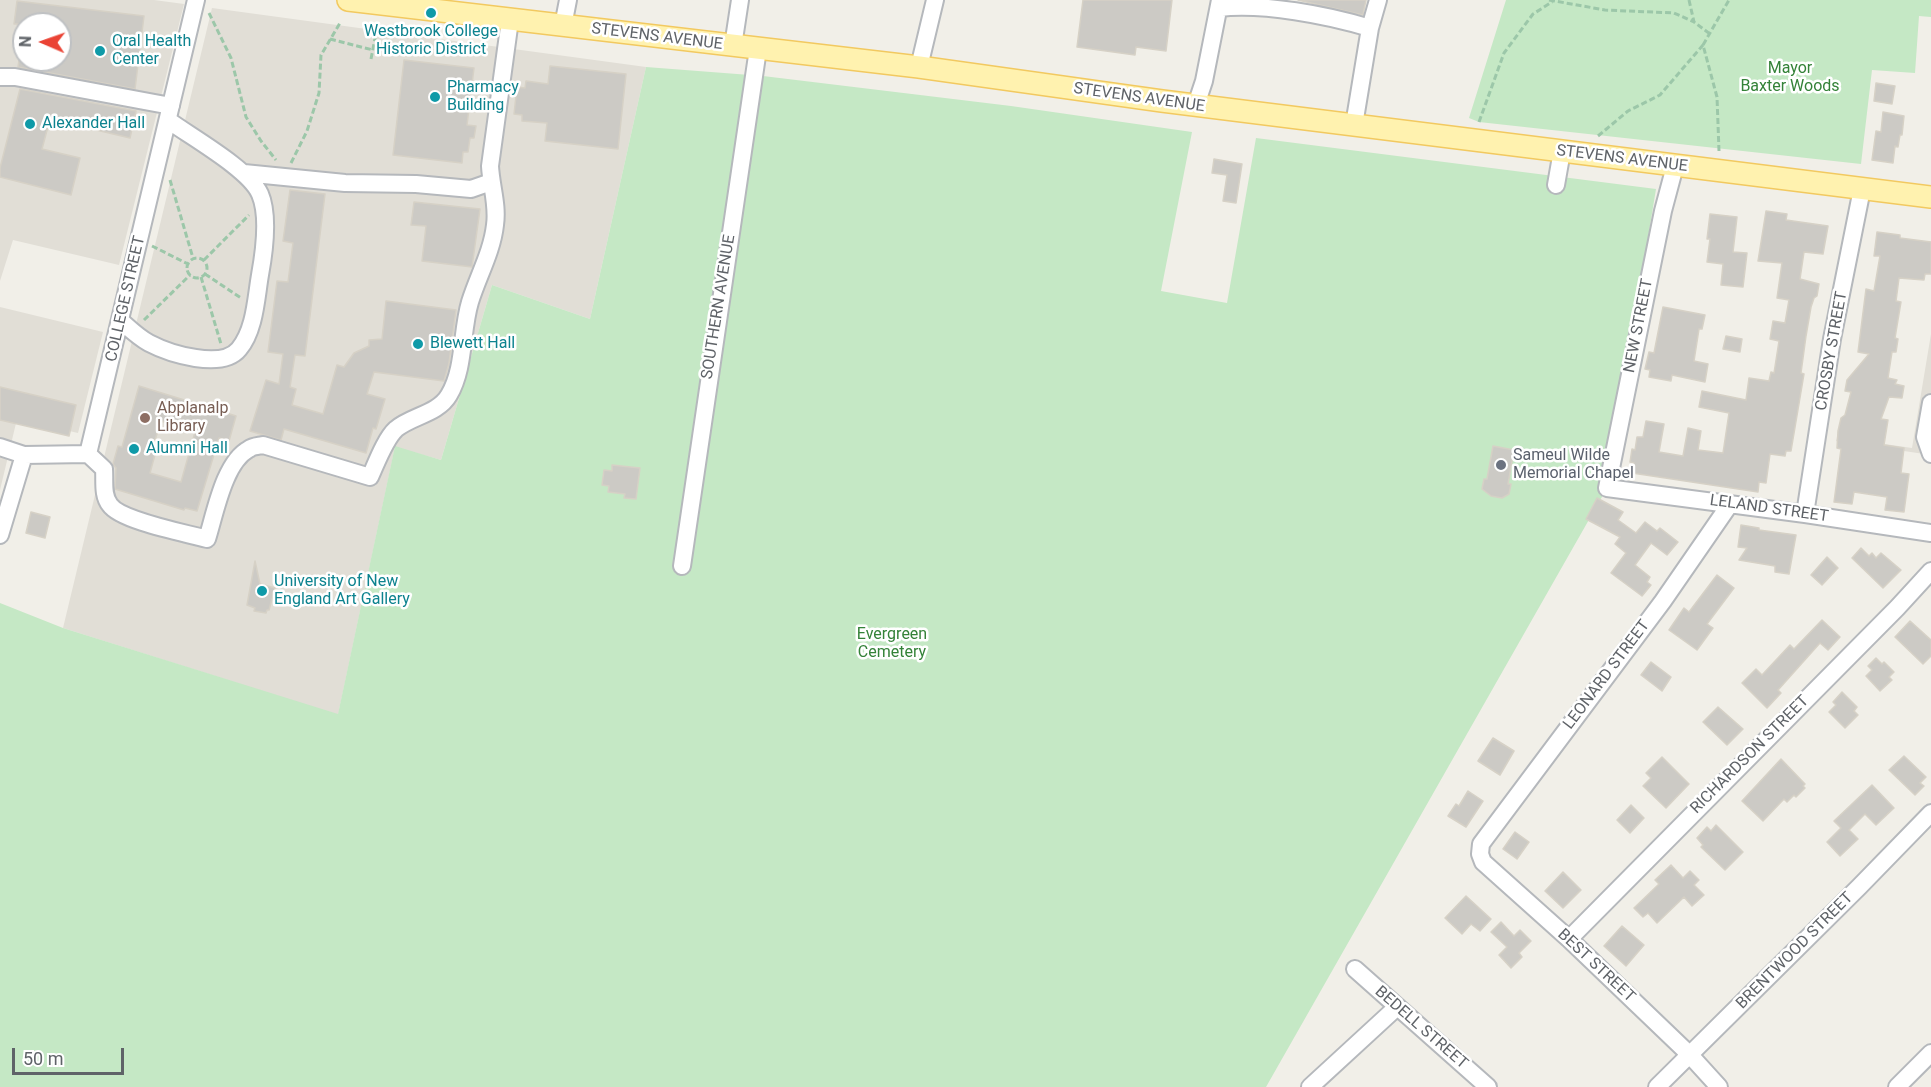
<!DOCTYPE html>
<style>
body{margin:0}
#map{position:relative;width:1931px;height:1087px;overflow:hidden;background:#f1efe8;font-family:Roboto,sans-serif}
canvas{display:block}
.north{position:absolute;left:12px;top:12px;width:60px;height:60px;box-sizing:border-box;background:#fff;border:2px solid #bfc1c3;border-radius:50%;rotate:272deg;font-size:16px;font-weight:700;line-height:24px;text-align:center;color:#5f6368}
.north::after{content:'';display:block;margin:auto;width:21px;height:27px;background:#ea4335;clip-path:polygon(50% 0,100% 100%,50% 72%,0 100%)}
.scale{position:absolute;left:12px;top:1048px;width:112px;height:27px;box-sizing:border-box;border:3px solid #5f6368;border-top:0;padding-left:8px;font-size:18px;line-height:21px;white-space:nowrap;color:#5f6368;-webkit-text-stroke:4px #fff;paint-order:stroke}
</style>
<div id="map">
<canvas width="1931" height="1087"></canvas>
<div class="north">N</div>
<div class="scale">50 m</div>
</div>
<script>
const c = document.querySelector('canvas').getContext('2d');
c.lineJoin = 'round';
function fillPath(path, color) {
  c.fillStyle = color;
  c.fill(path, 'evenodd');
}
function trace(path, color, width, dash) {
  c.strokeStyle = color;
  c.lineWidth = width;
  c.lineCap = dash ? 'butt' : 'round';
  c.setLineDash(dash || []);
  c.stroke(path);
}
function write(font, color, halo, rows, align = 'center') {
  c.font = font + ' Roboto,sans-serif';
  c.lineWidth = 5;
  c.setLineDash([]);
  c.textBaseline = 'middle';
  c.strokeStyle = halo;
  c.fillStyle = color;
  for (const [text, x, y, turn = 0] of rows) {
    c.save();
    c.translate(x, y);
    c.rotate((+turn || 0) * Math.PI / 180);
    c.textAlign = isNaN(turn) ? turn : align;
    if (halo) c.strokeText(text, 0, 0);
    c.fillText(text, 0, 0);
    c.restore();
  }
}
fillPath(new Path2D(`
 M0 0H154L184 4 119 265 13 240 0 281ZM24 24H60V60H24Z
 M212 8 646 67 590 319 492 285 441 460 395 447 338 715 63 628Z
 M0 307 103 332 78 433 17 419 0 490Z
 M1931 334V455L1836 441 1837 437 1912 448Z`), '#e1ded6');
fillPath(new Path2D(`
 M1506 0H1931V17L1919 16 1915 73 1872 70 1861 164 1479 122 1469 118Z
 M646 67 763 76 1011 106 1192 132 1161 291 1227 303 1256 138 1656 189 1607 488 1266 1087H0V603L63 628 338 714 395 446 441 460 492 285 590 319Z`), '#c5e8c5');
const building = new Path2D(`
 M1083 0H1172L1166 51 1136 47 1135 55 1077 47Z
 M1298 0H1366L1363 15Z
 M17 1 144 16 135 89 18 67 19 60H60V24H14Z
 M404 60 474 68 467 125 476 126 474 138H470L468 152H463L462 163 393 155Z
 M550 66 626 74 618 149 545 141 547 123 522 121V115L514 114 517 87 525 88 526 81 548 84Z
 M1876 83 1895 86 1892 104 1874 101Z
 M20 89 136 111 130 138 50 119 42 149 80 158 71 195 0 177V168Z
 M1883 112 1904 116 1902 135H1900L1898 147 1895 146 1893 163 1872 160 1876 131 1881 132Z
 M1214 159 1242 164 1236 203 1223 201 1227 175 1212 173Z
 M290 190 325 194 305 356 295 355 290 387 296 389 292 405 323 414 337 365 344 367 354 353 369 346V340L382 339 386 301 456 310 449 363 444 381 374 372 367 394 385 399 376 429 373 428 366 453 284 429 281 440 250 431 266 380 279 384 283 354 268 352 277 281 288 282 293 243 283 241Z
 M414 202 480 209 472 267 422 261 426 226 411 225Z
 M1766 211 1787 214 1786 220 1828 226 1823 254 1804 252 1800 279 1819 284 1817 296 1814 298 1811 307 1806 336 1801 373 1804 374 1791 451H1786L1785 456 1770 454 1766 483 1759 482 1758 492 1632 473 1634 463 1630 462 1632 449 1635 450 1637 437H1643L1646 421 1664 424 1659 452 1683 456 1688 428 1701 431 1698 450 1723 453 1729 413 1699 407 1702 391 1746 400 1749 378 1769 381 1771 372 1774 373 1779 341 1770 339 1773 321 1785 323 1789 300 1777 298 1782 263 1758 261Z
 M1710 214 1737 217 1733 252 1747 253 1743 287 1721 285 1723 264 1707 262 1710 239H1707Z
 M1877 232 1900 235V238L1931 242V274H1925L1924 280 1899 278 1896 301 1901 302 1895 338 1898 339 1896 352H1892L1888 378 1897 380 1895 384 1904 386 1902 398 1889 397 1881 419 1888 420 1884 445 1904 448 1901 473 1909 474 1904 512 1885 510 1887 497 1854 492 1852 504 1834 502 1841 449 1837 448 1838 431 1841 418 1845 415 1851 392 1845 391 1847 380 1869 354 1858 352 1866 289 1874 291 1880 256H1874Z
 M1663 307 1705 315 1702 329H1699L1694 361 1708 364 1705 382 1672 375 1671 381 1649 377 1650 370 1645 369 1649 352 1654 353Z
 M1726 336 1742 339 1740 352 1723 349Z
 M139 386 236 416 229 441 219 438 197 511 185 508 184 510 115 489 116 468 113 464 118 446 122 447ZM161 421 195 432 181 482 150 473 156 451 152 450Z
 M0 387 76 405 69 436 0 420Z
 M1493 446 1514 450 1508 484H1511L1509 494 1502 498 1491 496 1482 489 1484 479H1487Z
 M612 465 640 468 636 499 624 498 625 494 608 492 609 486 602 485 604 470 612 471Z
 M1597 498 1623 512 1618 520 1636 533 1645 522 1657 531 1660 528 1678 542 1667 555 1651 543 1635 565 1650 577 1647 582 1651 585 1642 596 1611 573 1626 553 1615 544 1620 537 1586 519Z
 M31 512 50 517 45 538 26 533Z
 M1741 525 1759 528V530L1796 535 1789 574 1775 572V566L1739 560 1747 548 1738 547Z
 M1861 548 1869 556 1872 553 1876 558 1881 553 1901 570 1883 588 1852 558Z
 M1827 557 1838 568 1822 585 1811 575Z
 M255 561 260 584 275 588 269 610H267L266 613 254 611 255 608 247 605Z
 M1717 575 1734 588 1707 624 1713 628 1697 650 1669 630 1684 608 1689 612Z
 M1822 620 1840 637 1828 650 1820 643 1778 690 1781 693 1767 708 1742 683 1756 669 1762 675 1790 645 1794 649Z
 M1910 621 1931 640V656L1923 664 1895 637Z
 M1876 658 1882 664 1884 662 1894 672 1889 677 1892 680 1880 691 1866 676 1872 670 1868 666Z
 M1651 662 1671 677 1662 691 1641 675Z
 M1842 692 1857 707 1854 711 1858 715 1845 728 1829 712 1836 705 1833 702Z
 M1718 707 1743 729 1727 745 1703 722Z
 M1493 738 1514 751 1500 775 1478 761Z
 M1904 756 1926 777 1920 783 1924 786 1915 795 1889 770Z
 M1662 757 1689 784 1666 808 1643 786 1651 778 1646 773Z
 M1781 759 1805 784 1803 786 1805 788 1796 797 1794 795 1787 802 1784 799 1763 821 1742 801Z
 M1872 785 1894 808 1876 825 1865 814 1849 830 1858 839 1840 856 1827 842 1841 828 1834 821Z
 M1468 791 1483 801 1466 827 1448 816 1456 804 1459 806Z
 M1631 805 1644 818 1630 833 1617 820Z
 M1716 825 1743 852 1725 870 1701 847 1703 845 1697 838 1707 827 1711 831Z
 M1515 832 1529 842 1517 859 1503 849Z
 M1671 865 1683 878 1690 871 1699 880 1694 885 1704 895 1692 906 1684 897 1657 923 1648 913 1643 917 1634 908 1659 884 1655 880Z
 M1563 872 1581 890 1563 908 1545 891Z
 M1466 896 1491 919 1480 931 1471 924 1462 934 1445 918Z
 M1501 922 1514 936 1520 930 1531 941 1519 953 1522 957 1511 968 1499 955 1507 947 1491 932Z
 M1622 926 1644 945 1626 966 1604 946Z`);
fillPath(building, '#cccac5');
trace(building, '#d6d1c6', 1.5);
const minor = new Path2D(`
 M1219 8C1264 3 1327 15 1370 28
 M563 26 568 0
 M733 46 740 0
 M919 67 935 0
 M0 77H15L171 106
 M1196 105 1204 81 1220 0
 M1354 125 1370 28 1378 0
 M1675 166 1663 211 1607 488 1805 514 1931 533
 M244 173 345 183 416 184 471 189 491 182
 M1556 185 1562 151
 M121 321C130 329 138 337 149 343 170 354 222 370 239 349 255 330 256 298 260 275 264 253 269 215 260 194 249 169 191 137 168 120
 M1931 403 1925 437 1931 454
 M0 447 24 455
 M88 454 104 469C105 481 102 495 110 505 121 521 186 533 207 539 215 514 224 462 249 449 253 446 259 446 263 445L370 477C376 464 385 439 396 429 411 416 438 414 449 395 465 368 461 332 470 302 478 276 492 252 495 225 498 205 491 186 490 166L510 20
 M1805 514 1832 339 1862 189
 M0 535 24 455 88 454 196 0
 M682 566 758 49
 M1569 939 1897 608 1931 571
 M1355 969 1488 1087
 M1310 1087 1397 1007
 M1657 1087 1859 887 1931 813
 M1719 1087 1689 1054 1569 939 1483 862 1480 854 1481 844 1663 601 1730 504
 M1897 1087 1931 1053`);
const major = new Path2D(`
 M348 0 919 67 1162 101 1931 197`);
trace(minor, '#b5b8bc', 20);
trace(major, '#f2c960', 24);
trace(new Path2D(`
 M1549 0 1605 10 1674 13 1694 22
 M1689 0 1694 22 1710 34
 M209 13 231 58 246 117 261 141 276 160
 M330 39 373 50
 M371 59 377 28
 M1479 122 1504 53 1533 14 1552 2
 M1598 136 1628 111 1660 95 1703 45
 M1719 151 1717 97 1703 45 1729 0
 M291 163 307 131 319 93 321 55 340 23
 M170 180 193 258
 M152 246 188 264
 M187 268a10 10 0 1 1 20 0a10 10 0 1 1-20 0Z
 M204 260 249 215
 M205 274 241 298
 M201 277 221 344
 M144 320 190 275`), '#9cc7a9', 3, [6, 3]);
trace(minor, '#fff', 16);
trace(major, '#fff2af', 21);
for (const [x, y, r, color] of [
 [431,13,6,"#0f9aa8"],
 [100,51,6,"#0f9aa8"],
 [435,97,6,"#0f9aa8"],
 [30,124,6,"#0f9aa8"],
 [418,344,6,"#0f9aa8"],
 [145,418,6,"#8d6e63"],
 [134,449,6,"#0f9aa8"],
 [1501,465,6,"#6b7280"],
 [262,591,6,"#0f9aa8"]
]) {
  const dot = new Path2D();
  dot.arc(x, y, r, 0, 2 * Math.PI);
  c.fillStyle = color;
  c.fill(dot);
  trace(dot, '#fff', 2);
}
write('16px', '#0d838f', '#fff', [
 ["Westbrook College",431,32,"center"],
 ["Historic District",431,50,"center"],
 ["Oral Health",112,42],
 ["Center",112,60],
 ["Pharmacy",447,88],
 ["Building",447,106],
 ["Alexander Hall",42,124],
 ["Blewett Hall",430,344],
 ["Alumni Hall",146,449],
 ["University of New",274,582],
 ["England Art Gallery",274,600]
], 'left');
write('16px', '#5f6368', '#fff', [
 ["STEVENS AVENUE",657,37,7],
 ["STEVENS AVENUE",1139,98,8],
 ["STEVENS AVENUE",1622,159,7],
 ["COLLEGE STREET",126,299,-77],
 ["SOUTHERN AVENUE",719,307,-81],
 ["NEW STREET",1639,326,-79],
 ["CROSBY STREET",1832,351,-80],
 ["LELAND STREET",1769,509,8],
 ["LEONARD STREET",1607,675,-53],
 ["RICHARDSON STREET",1750,755,-45],
 ["BRENTWOOD STREET",1795,951,-45],
 ["BEST STREET",1596,966,43],
 ["BEDELL STREET",1421,1028,41]
]);
write('16px', '#348238', '#fff', [
 ["Mayor",1790,69],
 ["Baxter Woods",1790,87],
 ["Evergreen",892,635],
 ["Cemetery",892,653]
]);
write('16px', '#785e54', '#fff', [
 ["Abplanalp",157,409],
 ["Library",157,427]
], 'left');
write('16px', '#5b616d', '#fff', [
 ["Sameul Wilde",1513,456],
 ["Memorial Chapel",1513,474]
], 'left');
</script>
